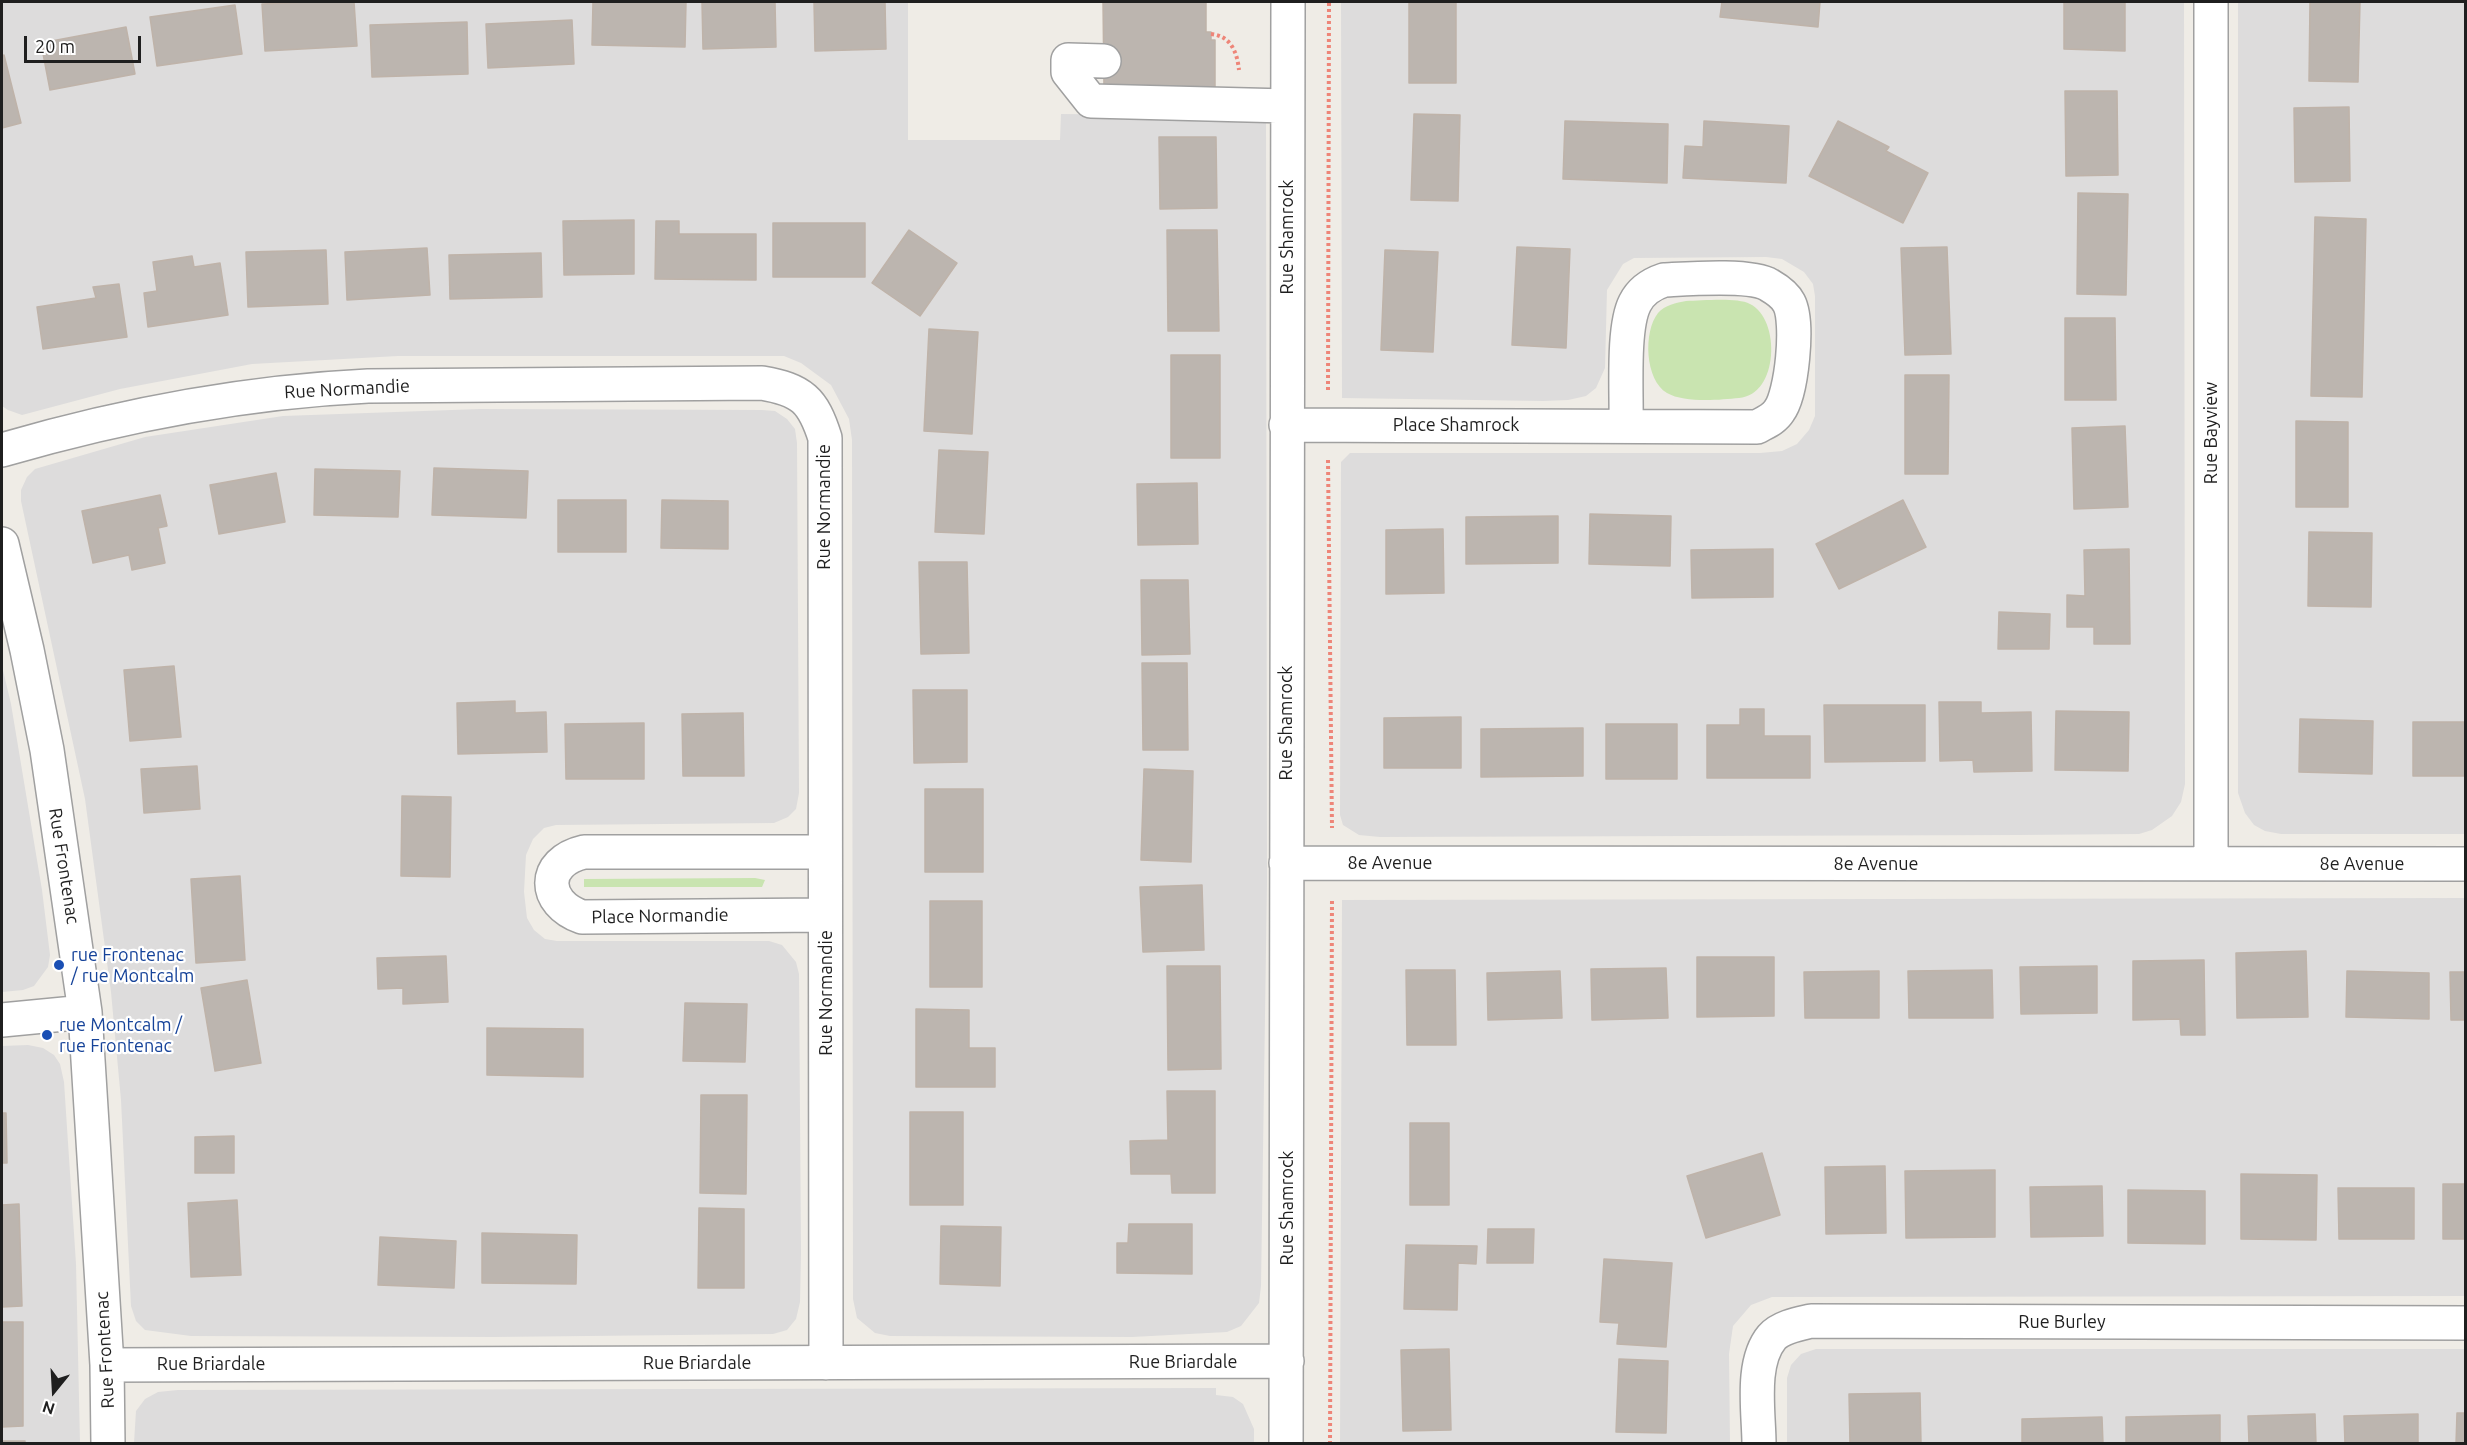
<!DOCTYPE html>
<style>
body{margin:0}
#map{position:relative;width:2467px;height:1445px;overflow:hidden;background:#efece6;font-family:Ubuntu,sans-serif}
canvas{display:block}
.frame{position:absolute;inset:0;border:3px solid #1f1f1f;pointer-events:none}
.north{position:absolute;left:24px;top:1361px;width:60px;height:60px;-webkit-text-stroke:4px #fff;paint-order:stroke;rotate:198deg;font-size:16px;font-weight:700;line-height:24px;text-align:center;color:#1f1f1f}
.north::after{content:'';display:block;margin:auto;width:21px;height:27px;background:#1f1f1f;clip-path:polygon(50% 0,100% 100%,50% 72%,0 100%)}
.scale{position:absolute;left:24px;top:36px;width:117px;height:27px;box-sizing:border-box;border:3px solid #1f1f1f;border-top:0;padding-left:8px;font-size:18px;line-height:21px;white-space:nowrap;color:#1f1f1f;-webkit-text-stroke:4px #fff;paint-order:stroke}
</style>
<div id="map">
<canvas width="2467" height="1445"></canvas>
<div class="frame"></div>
<div class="north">N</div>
<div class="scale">20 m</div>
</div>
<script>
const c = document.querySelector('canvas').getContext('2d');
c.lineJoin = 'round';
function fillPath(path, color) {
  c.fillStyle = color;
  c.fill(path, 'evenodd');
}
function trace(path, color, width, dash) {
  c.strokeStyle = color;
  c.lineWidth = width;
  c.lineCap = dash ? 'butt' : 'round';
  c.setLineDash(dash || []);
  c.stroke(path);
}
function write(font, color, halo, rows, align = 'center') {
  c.font = font + ' Ubuntu,sans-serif';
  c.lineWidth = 4.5;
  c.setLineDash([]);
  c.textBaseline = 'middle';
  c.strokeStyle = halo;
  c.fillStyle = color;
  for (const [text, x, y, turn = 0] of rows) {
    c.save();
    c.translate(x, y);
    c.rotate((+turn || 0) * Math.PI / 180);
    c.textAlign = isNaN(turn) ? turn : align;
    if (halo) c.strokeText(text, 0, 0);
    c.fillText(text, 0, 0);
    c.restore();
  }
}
fillPath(new Path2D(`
 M2 2H908V140H1060L1061 114 1266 116 1267 881 1261 1286 1259 1303 1241 1326 1227 1332 1132 1337 890 1336 875 1333 857 1318 853 1299 852 440 849 419 831 385 801 363 784 356H398L252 364 120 389 22 415 8 410 2 406Z
 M1341 2H2184L2185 784 2181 802 2172 816 2152 830 2139 834 2018 835 1380 837 1359 835 1343 825 1340 815 1341 462 1350 453H1760L1782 451 1797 444 1809 430 1815 416V296L1813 284 1804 272 1782 259 1766 257 1634 258 1623 264 1607 290 1605 368 1596 388 1586 396 1568 400 1543 401 1342 398Z
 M2238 2H2465V834H2281L2265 831 2254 825 2245 813 2238 793Z
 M480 409 762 410 775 411 787 419 795 429 797 443 799 793 796 809 788 817 774 823 556 825 544 828 533 839 526 855 524 892 527 918 534 930 545 939 557 941H769L782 945 796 962 799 974 801 1253 800 1302 796 1319 787 1330 773 1334 494 1337 191 1336 145 1330 136 1321 131 1306 121 1100 111 992 85 799 21 501V490L27 477 35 469 145 437 283 416Z
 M2 666 11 704 42 890 50 955 48 967 34 986 23 990 2 992Z
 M2465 898V1296L1772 1297 1751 1305 1733 1326 1729 1354 1730 1443 1340 1444 1342 900Z
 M28 1045 43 1048 54 1055 60 1064 64 1082 76 1264 80 1443H2V1046Z
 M1816 1349H2465V1443H1787V1378L1791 1365 1801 1354Z
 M1216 1388V1395L1233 1397 1243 1404 1254 1429V1443H134L136 1411 145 1399 158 1392 178 1390Z`), '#dddcdc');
fillPath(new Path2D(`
 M1686 301C1702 301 1736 297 1750 304 1781 319 1779 395 1739 398 1719 400 1684 403 1667 393 1645 380 1643 332 1658 313 1665 305 1676 303 1686 301Z
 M755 878 765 880 762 887H584V879Z`), '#c9e4b0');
const building = new Path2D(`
 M309 2H354L357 46 265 51 262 4Z
 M593 2H686L685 47 592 45Z
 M702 2H775L776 47 703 49Z
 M814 2H885L886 49 815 51Z
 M1103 2H1206V32H1211V40H1215V87L1104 88Z
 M1409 2H1456V83H1409Z
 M1722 2H1820L1818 27 1720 17Z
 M2064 2H2125V51L2064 49Z
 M2310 2H2360L2358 82 2309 81Z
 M235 5 242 54 157 66 150 17Z
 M572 20 574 64 488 68 486 24Z
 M467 22 468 74 372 77 370 25Z
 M126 27 135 74 50 90 41 43Z
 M4 55 21 123 2 128V56Z
 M2065 91H2117L2118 175 2066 176Z
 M2349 107 2350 181 2295 182 2294 108Z
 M1414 114 1460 115 1458 201 1411 200Z
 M1565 121 1668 124 1667 183 1563 179Z
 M1704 121 1789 126 1786 183 1683 178 1685 146 1703 147Z
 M1838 121 1889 147 1886 151 1928 173 1903 223 1809 176Z
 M1159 137H1216L1217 208 1160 209Z
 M2078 193 2128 194 2126 295 2077 294Z
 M2315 217 2366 219 2362 397 2311 396Z
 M634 220V274L564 275 563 221Z
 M656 221H679V234H756V280L655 279Z
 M773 223H865V277H773Z
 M909 230 957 263 920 316 872 283Z
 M1167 230H1217L1219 331H1168Z
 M1517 247 1570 249 1566 348 1512 345Z
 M1947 247 1951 354 1905 355 1901 248Z
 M427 248 430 295 347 300 345 252Z
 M326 250 328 304 248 307 246 252Z
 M1385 250 1438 252 1433 352 1381 350Z
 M541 253 542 297 450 299 449 255Z
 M192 256 194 267 220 263 228 315 148 327 144 293 157 291 153 262Z
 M119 284 127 337 43 349 37 307 96 298 93 287Z
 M2065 318H2115L2116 400H2065Z
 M929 329 978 332 972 434 924 431Z
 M1171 355H1220V458H1171Z
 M1905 375H1949L1948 474H1905Z
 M2296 421 2348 422V507H2296Z
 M2125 426 2128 507 2074 509 2072 428Z
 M939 450 988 452 984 534 935 532Z
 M434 468 528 471 526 518 432 515Z
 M315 469 400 471 398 517 314 515Z
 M276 473 285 522 219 534 210 485Z
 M1197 483 1198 544 1138 545 1137 484Z
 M160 495 167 526 158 528 165 563 132 570 129 555 93 563 82 511Z
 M558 500H626V552H558Z
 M662 500 728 501V549L661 548Z
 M1903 500 1926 547 1839 589 1816 544Z
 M1590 514 1671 516 1670 566 1589 564Z
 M1558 516V563L1466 564V517Z
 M1443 529 1444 593 1386 594V530Z
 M2309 532 2372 533 2371 607 2308 606Z
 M1773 549V597L1692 598 1691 550Z
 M2129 549 2130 644H2094V627H2067V595L2085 596 2084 550Z
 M919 562H967L969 653 921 654Z
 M1141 580H1188L1190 654 1142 655Z
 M1999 612 2050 614 2049 649H1998Z
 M1142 663H1187L1188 750H1143Z
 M174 666 181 737 130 741 124 670Z
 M913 690H967V762L914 763Z
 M515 701V713L546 712 547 752 458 754 457 703Z
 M1939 702H1981V713L2031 712 2032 771 1974 772 1973 760 1940 761Z
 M1824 705H1925V761L1825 762Z
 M1740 709H1764V736H1810V778H1707V725H1740Z
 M2056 711 2129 712 2128 771 2055 770Z
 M743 713 744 776H683L682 714Z
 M1461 717V768H1384V718Z
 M2300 719 2373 721 2372 774 2299 772Z
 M2413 722H2466V776H2413Z
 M644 723V779H566L565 724Z
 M1606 724H1677V779H1606Z
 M1583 728V776L1481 777V729Z
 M197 766 200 809 144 813 141 769Z
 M1144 769 1193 771 1191 862 1141 860Z
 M925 789H983V872H925Z
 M402 796 451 797 450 877 401 876Z
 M240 876 245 960 196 963 191 879Z
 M1202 885 1204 950 1143 952 1140 887Z
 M930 901H982V987H930Z
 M2306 951 2308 1017 2237 1018 2236 953Z
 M446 956 448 1002 403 1004V988L378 989 377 958Z
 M1697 957H1774V1016L1697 1017Z
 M2204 960 2205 1035H2181L2180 1019 2133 1020V961Z
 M1167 966H1220L1221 1069 1168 1070Z
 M2097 966V1013L2021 1014 2020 967Z
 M1666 968 1668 1018 1592 1020 1591 969Z
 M1406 970H1455L1456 1045H1407Z
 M1992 970 1993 1018H1909L1908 971Z
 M1560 971 1562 1018 1488 1020 1487 973Z
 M1879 971V1018H1805L1804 972Z
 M2347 971 2429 973V1019L2346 1017Z
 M2450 972H2466V1020H2451Z
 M247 980 261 1063 215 1071 201 988Z
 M685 1003 747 1004 745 1062 683 1061Z
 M916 1009 969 1010V1048H995V1087H916Z
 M487 1028 583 1029V1077L487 1075Z
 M1167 1091H1215V1193H1172L1171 1174H1131L1130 1141 1168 1140Z
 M701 1095H747L746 1194 700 1193Z
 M910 1112H963V1205H910Z
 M2 1113H6L7 1163H2Z
 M1410 1123H1449V1205H1410Z
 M234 1136V1173H195V1137Z
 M1762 1153 1780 1215 1706 1238 1687 1176Z
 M1885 1166 1886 1233 1826 1234 1825 1167Z
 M1995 1170V1237L1906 1238 1905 1171Z
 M2241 1174 2317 1175 2316 1240 2241 1239Z
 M2443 1184H2466V1239H2443Z
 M2102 1186 2103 1236 2031 1237 2030 1187Z
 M2338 1188H2414V1239H2339Z
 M2128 1190 2205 1191V1244L2128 1243Z
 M237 1200 241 1275 191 1277 188 1203Z
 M19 1204 22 1306 2 1307V1205Z
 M699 1208 744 1209V1288H698Z
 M1129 1224H1192V1274L1117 1273V1243H1128Z
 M941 1226 1001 1227 1000 1286 940 1284Z
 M1488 1229H1534L1533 1263H1487Z
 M482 1233 577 1235 576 1284 482 1283Z
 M380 1237 456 1241 454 1288 378 1285Z
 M1406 1245 1477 1246 1476 1264 1458 1263 1457 1310 1404 1309Z
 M1604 1259 1672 1263 1666 1347 1617 1344 1619 1323 1600 1322Z
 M2 1322H23V1426L2 1427Z
 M1449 1349 1451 1430 1403 1431 1401 1350Z
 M1619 1359 1668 1361 1666 1433 1616 1432Z
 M1920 1393 1921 1444H1850L1849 1394Z
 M2457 1413H2466V1444H2456Z
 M2315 1414 2316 1444H2249L2248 1416Z
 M2418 1414V1444H2345L2344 1416Z
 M2220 1415V1444H2126V1417Z
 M2102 1417 2103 1444H2022V1419Z
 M2 1441H25V1444H2Z`);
fillPath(building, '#bcb5af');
trace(building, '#bfb3a9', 1.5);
const minor = new Path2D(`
 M2211 2V864
 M1104 61 1068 60V72L1091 101 1287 106
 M1286 425 1757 427C1766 422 1774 419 1779 411 1792 394 1799 322 1789 303 1785 295 1776 289 1769 285 1751 274 1686 279 1664 280 1652 284 1641 291 1635 303 1622 328 1627 394 1626 425
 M2 450C122 415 243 392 368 386L762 383C802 390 813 400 825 438L826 1363
 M2 544 27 650 47 750 85 1012 107 1365 108 1444
 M824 852H584C541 862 542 903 582 917L825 915
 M1286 863 2466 864
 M2 1020 85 1012
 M107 1365 1287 1361
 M1286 1444 1288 2
 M1759 1444C1759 1413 1750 1363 1772 1337 1781 1327 1798 1324 1811 1321L2466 1323`);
trace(minor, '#a0a0a0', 36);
trace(new Path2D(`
 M1211 34C1231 36 1237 52 1239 70
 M1328 390 1329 2
 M1328 460 1332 828
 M1330 1444 1332 898`), '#ee8578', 4, [3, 3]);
trace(minor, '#fff', 33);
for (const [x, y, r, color] of [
 [59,965,6,"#1a4fb4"],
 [47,1035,6,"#1a4fb4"]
]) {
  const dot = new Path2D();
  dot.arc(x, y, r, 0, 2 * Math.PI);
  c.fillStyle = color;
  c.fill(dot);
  trace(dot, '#fff', 2);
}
write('18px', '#1f1f1f', '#fff', [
 ["Rue Shamrock",1287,237,-90],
 ["Rue Normandie",347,389,-3],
 ["Place Shamrock",1456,425],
 ["Rue Bayview",2211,433,-90],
 ["Rue Normandie",824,507,-90],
 ["Rue Shamrock",1286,723,-90],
 ["8e Avenue",1390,863],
 ["8e Avenue",1876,864],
 ["8e Avenue",2362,864],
 ["Rue Frontenac",64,866,81],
 ["Place Normandie",660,916,-1],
 ["Rue Normandie",826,993,-90],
 ["Rue Shamrock",1287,1208,-90],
 ["Rue Burley",2062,1322],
 ["Rue Frontenac",105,1350,-93],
 ["Rue Briardale",1183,1362],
 ["Rue Briardale",697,1363],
 ["Rue Briardale",211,1364]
]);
write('18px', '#164399', '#fff', [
 ["rue Frontenac",71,955],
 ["/ rue Montcalm",71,976],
 ["rue Montcalm /",59,1025],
 ["rue Frontenac",59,1046]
], 'left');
</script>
